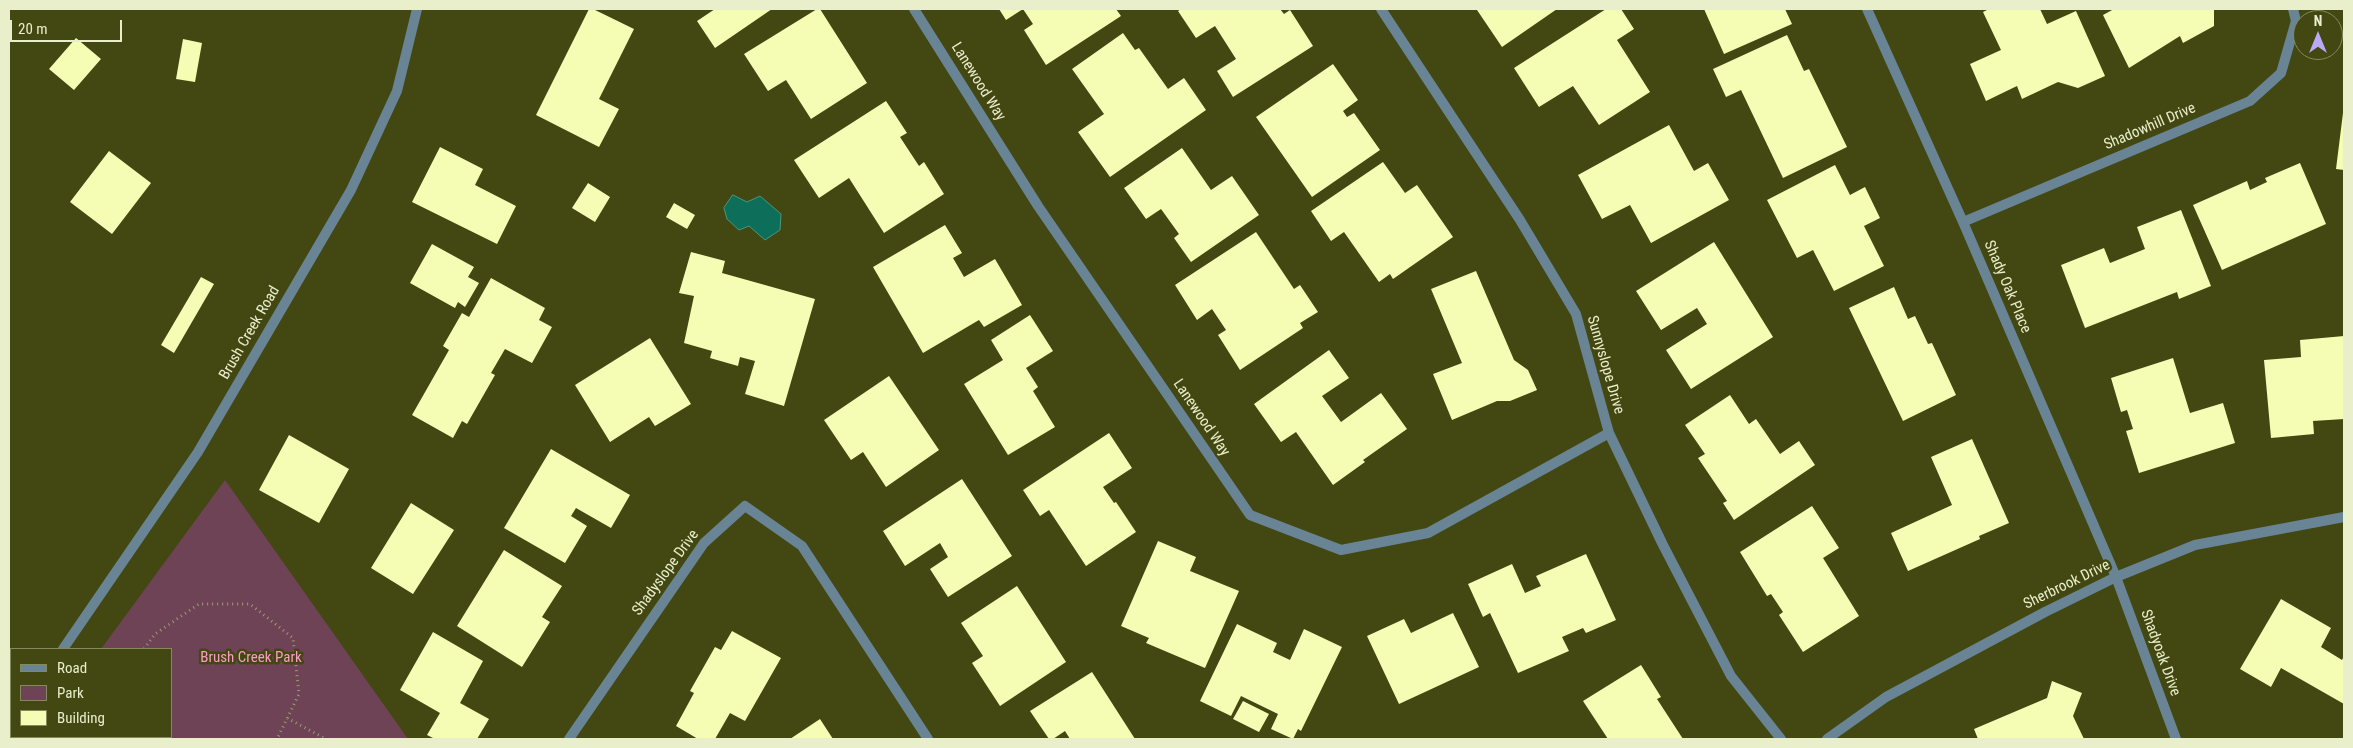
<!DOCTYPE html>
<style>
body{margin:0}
#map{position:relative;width:2353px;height:748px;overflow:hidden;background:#434712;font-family:"Roboto Condensed",sans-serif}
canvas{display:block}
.frame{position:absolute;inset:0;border:10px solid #e9eecb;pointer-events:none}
.legend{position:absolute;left:10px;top:648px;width:162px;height:90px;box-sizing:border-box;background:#434712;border:1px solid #858a5c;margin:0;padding:6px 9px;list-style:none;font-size:15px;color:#e9eecb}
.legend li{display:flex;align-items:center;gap:10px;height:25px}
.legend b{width:25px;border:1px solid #858a5c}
.north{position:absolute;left:2293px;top:10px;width:50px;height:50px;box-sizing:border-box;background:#434712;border:1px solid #858a5c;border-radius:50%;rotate:0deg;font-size:14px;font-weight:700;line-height:20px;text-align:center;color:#e9eecb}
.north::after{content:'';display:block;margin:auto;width:18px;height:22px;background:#baaaf6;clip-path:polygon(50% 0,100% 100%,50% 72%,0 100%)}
.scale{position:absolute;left:10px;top:20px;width:112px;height:22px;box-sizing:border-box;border:2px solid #e9eecb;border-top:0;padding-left:6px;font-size:15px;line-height:18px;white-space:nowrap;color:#e9eecb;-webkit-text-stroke:4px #434712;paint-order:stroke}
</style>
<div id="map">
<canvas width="2353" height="748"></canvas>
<div class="frame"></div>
<ul class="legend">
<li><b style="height:6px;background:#698595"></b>Road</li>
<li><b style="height:14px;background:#6f4356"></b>Park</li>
<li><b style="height:14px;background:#f5fdb5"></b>Building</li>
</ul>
<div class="north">N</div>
<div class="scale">20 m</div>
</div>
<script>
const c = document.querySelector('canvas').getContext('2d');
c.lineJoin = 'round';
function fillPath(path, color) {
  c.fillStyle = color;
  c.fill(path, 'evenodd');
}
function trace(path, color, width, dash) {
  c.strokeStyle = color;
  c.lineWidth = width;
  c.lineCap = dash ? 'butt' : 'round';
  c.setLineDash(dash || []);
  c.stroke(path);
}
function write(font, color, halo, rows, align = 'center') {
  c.font = font + ' "Roboto Condensed",sans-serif';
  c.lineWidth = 5;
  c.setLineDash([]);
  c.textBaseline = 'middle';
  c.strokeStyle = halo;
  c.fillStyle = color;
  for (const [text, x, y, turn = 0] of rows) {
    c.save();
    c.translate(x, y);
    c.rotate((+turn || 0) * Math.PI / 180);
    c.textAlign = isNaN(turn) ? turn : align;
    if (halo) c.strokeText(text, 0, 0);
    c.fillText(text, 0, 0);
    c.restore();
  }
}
fillPath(new Path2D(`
 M225 480 408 739H39L40 737H171V649H101Z`), '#6f4356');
const water = new Path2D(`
 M733 195 747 202 760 196 781 214 780 230 765 240 749 226 739 230 727 219 724 208Z`);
fillPath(water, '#0d6f5a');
trace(water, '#4f957c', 1);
fillPath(new Path2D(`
 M589 9H593L634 29 599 99 619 109 599 147 536 115Z
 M715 9H772L715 48 697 21Z
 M817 9H820L867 83 811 119 786 80 768 91 744 54Z
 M999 9H1116L1121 16 1046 65 1024 30 1033 24 1023 9 1006 20Z
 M1181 9H1280L1284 14 1290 10 1313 46 1233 97 1217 71 1236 59 1215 26 1196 38 1178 11Z
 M1479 9H1557L1502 47 1477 10Z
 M1606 9H1621L1634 29 1617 40 1650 92 1599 125 1573 86 1539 107 1514 68Z
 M1704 9H1785L1792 24 1724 54Z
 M1989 9H2040L2047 24 2076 11 2105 76 2078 88 2058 82 2022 99 2017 86 1986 101 1970 64 2001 50 1983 12Z
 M2114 9H2214V26L2183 43 2180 36 2129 68 2103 15Z
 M1123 33 1135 50 1139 48 1168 89 1184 78 1206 110 1110 177 1078 132 1104 114 1072 69Z
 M1787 35 1804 71 1809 69 1847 147 1783 178 1741 90 1726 97 1713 69Z
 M76 38 101 59 74 90 49 69Z
 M183 39 202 43 195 82 176 79Z
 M1333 64 1358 100 1343 111 1347 117 1354 113 1380 150 1312 197 1256 117Z
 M886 101 907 133 900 137 919 166 924 162 944 194 884 233 849 178 819 198 794 160Z
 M2343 113H2344V170L2336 169Z
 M1669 125 1694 171 1708 163 1729 200 1651 243 1630 205 1602 219 1578 175Z
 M440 147 483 169 475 185 516 206 497 244 412 202Z
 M1182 148 1211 190 1232 176 1259 215 1191 262 1174 238 1179 234 1161 209 1146 219 1124 188Z
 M109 151 151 183 112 234 70 202Z
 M1383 162 1405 193 1417 185 1453 237 1393 279 1390 274 1379 282 1344 232 1331 241 1311 211Z
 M2300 163 2326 224 2222 270 2193 205 2247 181 2250 190 2267 182 2265 178Z
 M1835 165 1850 195 1865 187 1880 218 1864 226 1884 266 1834 291 1813 250 1797 258 1767 200Z
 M588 183 610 197 595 222 572 208Z
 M674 203 695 215 687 229 666 217Z
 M2181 210 2211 286 2179 299 2177 292 2085 328 2061 265 2104 248 2110 263 2145 249 2137 227Z
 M945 225 962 253 953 258 964 277 995 259 1022 305 984 327 979 320 923 353 873 267Z
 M1256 232 1294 289 1300 285 1318 312 1300 323 1303 328 1240 370 1218 335 1226 330 1212 309 1197 320 1175 285Z
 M1714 242 1773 337 1691 389 1666 350 1707 324 1697 308 1661 330 1636 291Z
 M432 244 474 267 468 277 479 283 465 307 458 302 455 308 410 283Z
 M691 252 725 261 722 273 815 299 784 406 745 394 755 361 740 357 738 366 710 358 712 351 684 343 694 296 679 293Z
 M1476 271 1514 360 1528 370 1537 390 1510 401H1497L1452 420 1433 374 1462 363 1431 289Z
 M201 277 214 284 174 353 161 345Z
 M491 278 545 308 539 320 552 327 532 363 505 349 491 373 495 375 467 424 462 421 453 438 412 415 449 350 443 346 462 313 469 317Z
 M1894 287 1908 319 1915 316 1928 344 1932 343 1956 395 1903 421 1849 308Z
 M1030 315 1053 351 1026 368 1038 387 1033 391 1055 427 1008 455 964 384 1003 360 991 340Z
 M2344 336V419L2313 421 2314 434 2271 438 2264 360 2301 357 2300 340Z
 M650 338 691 404 655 426 649 417 610 442 575 385Z
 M1329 350 1349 378 1322 396 1341 422 1381 393 1407 429 1363 460 1365 462 1333 485 1296 432 1281 442 1254 404Z
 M2173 358 2190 413 2223 403 2235 443 2139 473 2126 431 2133 429 2127 410 2121 412 2111 378Z
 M889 376 939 450 886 487 863 452 851 460 824 420Z
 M1730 395 1749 424 1756 419 1780 454 1799 441 1815 465 1734 520 1723 503 1727 501 1698 458 1705 454 1685 425Z
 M1109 433 1132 468 1103 487 1114 503 1116 502 1136 532 1086 566 1049 510 1040 516 1023 490Z
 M289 435 349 469 319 523 259 490Z
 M1972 439 2009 523 1979 536 1980 539 1908 571 1891 533 1952 505 1931 457Z
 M551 449 630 495 611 528 576 508 571 516 587 526 565 563 504 528Z
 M962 479 1012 556 948 597 930 569 948 557 940 543 905 566 883 531Z
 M411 503 454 530 413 594 371 568Z
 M1812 506 1839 548 1823 558 1859 616 1803 652 1779 615 1783 612 1771 594 1767 596 1740 552Z
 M1158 541 1196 557 1190 571 1239 591 1205 668 1146 643 1149 638 1121 626Z
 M504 550 562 586 542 617 550 622 522 667 457 626Z
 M1586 554 1616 620 1586 633 1583 628 1562 637 1569 651 1518 673 1490 613 1483 617 1468 584 1512 564 1525 593 1541 586 1536 576Z
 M1017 586 1066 662 1000 706 972 663 983 656 961 623Z
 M2281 599 2331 628 2321 647 2342 660 2344 656V704L2281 668 2271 687 2240 669Z
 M1453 613 1479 667 1399 704 1367 636 1404 619 1411 633Z
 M1237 624 1277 643 1273 652 1290 660 1304 629 1342 647 1301 731 1298 729 1293 739 1271 729 1278 714 1241 696 1231 716 1200 701Z
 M732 631 781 658 745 721 730 713 715 739H698L676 726 694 693 690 691 715 647 721 650Z
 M433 632 483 661 460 703 489 719 477 739H435L427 735 440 713 400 690Z
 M1641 665 1661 697 1657 699 1683 739H1608L1583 701Z
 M1092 672 1135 739H1070L1065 731 1053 739H1049L1030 711Z
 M2052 681 2082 693 2073 716 2084 739H1978L1974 729 2047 698Z
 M1243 701 1269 714 1259 732 1233 719Z
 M820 719 833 739H790Z`), '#f5fdb5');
trace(new Path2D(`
 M144 649 155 634 199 604H250L293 638 299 694 277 739
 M287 718 326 739
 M96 739 97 737`), '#989d71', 3, [1, 4]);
trace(new Path2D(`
 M914 9 1038 206 1250 515 1341 550 1428 533 1609 433
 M1381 9 1520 220 1576 314 1609 433 1663 545 1731 676 1781 739
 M1867 9 1963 222 2116 577 2176 739
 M1963 222 2250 101 2281 73 2296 21 2293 9
 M569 739 704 543 745 506 802 546 928 739
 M1827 739 1886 697 2045 612 2116 577 2195 545 2344 517`), '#698595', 10);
trace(new Path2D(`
 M63 649 198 452 351 190 397 91 417 9
 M9 729 11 726`), '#698595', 10);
write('15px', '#e9eecb', '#434712', [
 ["Lanewood Way",978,82,58],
 ["Shadowhill Drive",2150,127,-23],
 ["Shady Oak Place",2007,287,67],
 ["Brush Creek Road",250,333,-60],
 ["Sunnyslope Drive",1605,365,74],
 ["Lanewood Way",1201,418,56],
 ["Shadyslope Drive",666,573,-54],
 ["Sherbrook Drive",2067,585,-26],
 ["Shadyoak Drive",2160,653,70]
]);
write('15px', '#fa9dc4', '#434712', [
 ["Brush Creek Park",251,658]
]);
</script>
